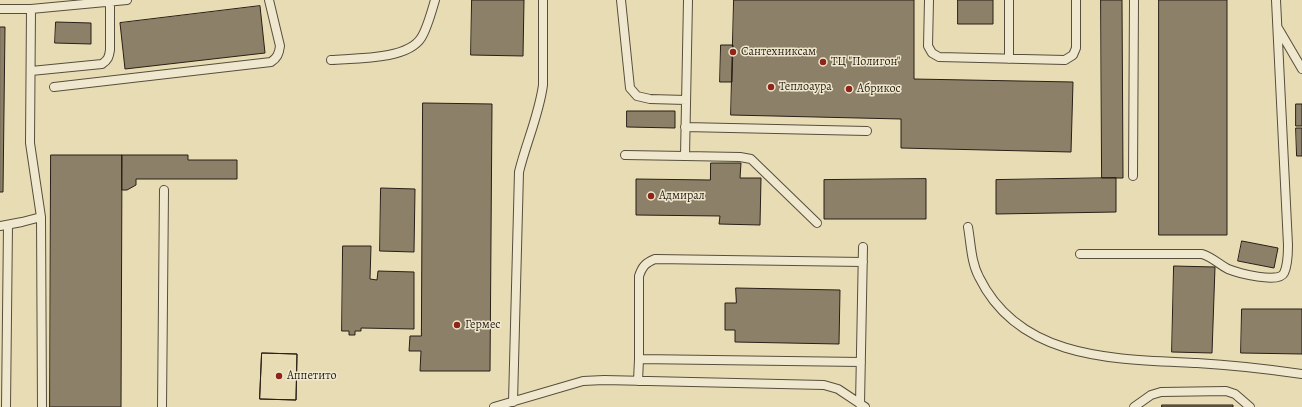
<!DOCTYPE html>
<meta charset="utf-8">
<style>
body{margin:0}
canvas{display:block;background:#e7dcb4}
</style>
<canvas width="1302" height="407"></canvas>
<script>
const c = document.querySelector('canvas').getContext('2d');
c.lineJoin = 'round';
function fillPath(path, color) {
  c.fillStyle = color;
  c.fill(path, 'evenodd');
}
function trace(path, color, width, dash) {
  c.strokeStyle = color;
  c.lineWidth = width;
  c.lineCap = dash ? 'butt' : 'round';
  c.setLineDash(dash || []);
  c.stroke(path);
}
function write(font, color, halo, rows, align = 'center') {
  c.font = font + ' Alegreya,serif';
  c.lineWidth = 3;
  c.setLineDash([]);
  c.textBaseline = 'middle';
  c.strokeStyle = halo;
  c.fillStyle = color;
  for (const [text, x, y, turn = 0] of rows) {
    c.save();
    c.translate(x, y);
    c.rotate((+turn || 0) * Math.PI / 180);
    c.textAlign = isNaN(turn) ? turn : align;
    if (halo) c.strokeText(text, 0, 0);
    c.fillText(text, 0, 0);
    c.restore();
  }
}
const building = new Path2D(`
 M472 0H524L523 56 471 55Z
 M734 0H914V79L1073 82 1071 152 901 148V119L731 115Z
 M958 0H993V24H958Z
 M1101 0H1122L1123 178H1102Z
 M1159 0H1227V235H1159Z
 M260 6 265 53 125 69 120 23Z
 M56 22 91 23V44L55 43Z
 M0 27H5L3 192H0Z
 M721 45H733L732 82H720Z
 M423 103 492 104 490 371H420L421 351H409L410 336H421Z
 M1296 104H1302V126H1296Z
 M627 111H675V128L627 127Z
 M1296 128H1302V156H1297Z
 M51 155H122L121 407H50Z
 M122 155H188V160H237V179H136V185L127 190H122Z
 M711 163H741L740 178H761L760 225 719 224 720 216 636 215V179L710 180Z
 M1116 178V212L996 214V180Z
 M926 179V219H824V180Z
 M381 188 415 189 414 252 380 251Z
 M1242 241 1278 248 1274 268 1238 261Z
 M343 246H371L370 279 377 280 378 271 414 272V329L361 328V331H355V335H349V331H342Z
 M1174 266 1215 267 1212 353 1172 352Z
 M736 288 840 290 839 344 735 342V330H725V303H736Z
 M1242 309H1302V354L1241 353Z
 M262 353 297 354 296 400 260 399Z
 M262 353 297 354 296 400 260 399Z
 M1162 405H1233V407H1162Z`);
fillPath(building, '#8c8168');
trace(building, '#291f16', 1);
const lane = new Path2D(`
 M621 0 630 88 637 96 650 99 686 100
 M688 0 685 156 740 157 751 159 817 223
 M929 0 928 46 932 53 939 57 1065 60 1073 55 1076 48V0
 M0 9H31L127 0
 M31 9 30 143 41 217 42 407
 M1278 28 1302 69
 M1009 59V0
 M331 60C355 58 407 60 421 38 427 29 432 10 435 0
 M31 71 102 64C108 60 109 57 110 50V2
 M54 87 271 62C277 58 279 54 280 46L269 0
 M685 127 867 131
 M625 155 685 156
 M1133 176 1134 0
 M0 226 22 222 41 217
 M968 227C971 244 971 262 979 277 1020 361 1117 359 1197 363 1232 365 1267 369 1302 374
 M1080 254H1202C1214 258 1218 264 1228 269 1238 273 1279 284 1284 273 1288 265 1288 253 1288 245L1276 0
 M639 359V276C642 267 645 263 655 259L863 262
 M638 381 639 359 861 362
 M513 402 519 172C526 143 539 115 543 85V0
 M860 404 863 247
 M6 407 8 225
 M162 407 164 190
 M494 407 583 381 604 380 824 385 838 389 865 407
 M1134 407 1151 395 1161 392 1226 391 1235 394 1250 407`);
trace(lane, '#584e3e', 10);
trace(lane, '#efe8ce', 8);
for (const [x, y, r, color] of [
 [733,52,4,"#8f2418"],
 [823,62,4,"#8f2418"],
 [771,87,4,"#8f2418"],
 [849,89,4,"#8f2418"],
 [651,196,4,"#8f2418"],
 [457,325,4,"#8f2418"],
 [279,376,4,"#8f2418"]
]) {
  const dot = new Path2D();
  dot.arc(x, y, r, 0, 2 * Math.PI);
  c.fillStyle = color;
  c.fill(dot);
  trace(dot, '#efe8ce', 1.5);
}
write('12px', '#291f16', '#efe8ce', [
 ["Сантехниксам",741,52],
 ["ТЦ \"Полигон\"",831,62],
 ["Теплоаура",779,87],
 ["Абрикос",857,89],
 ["Адмирал",659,196],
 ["Гермес",465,325],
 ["Аппетито",287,376]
], 'left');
</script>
